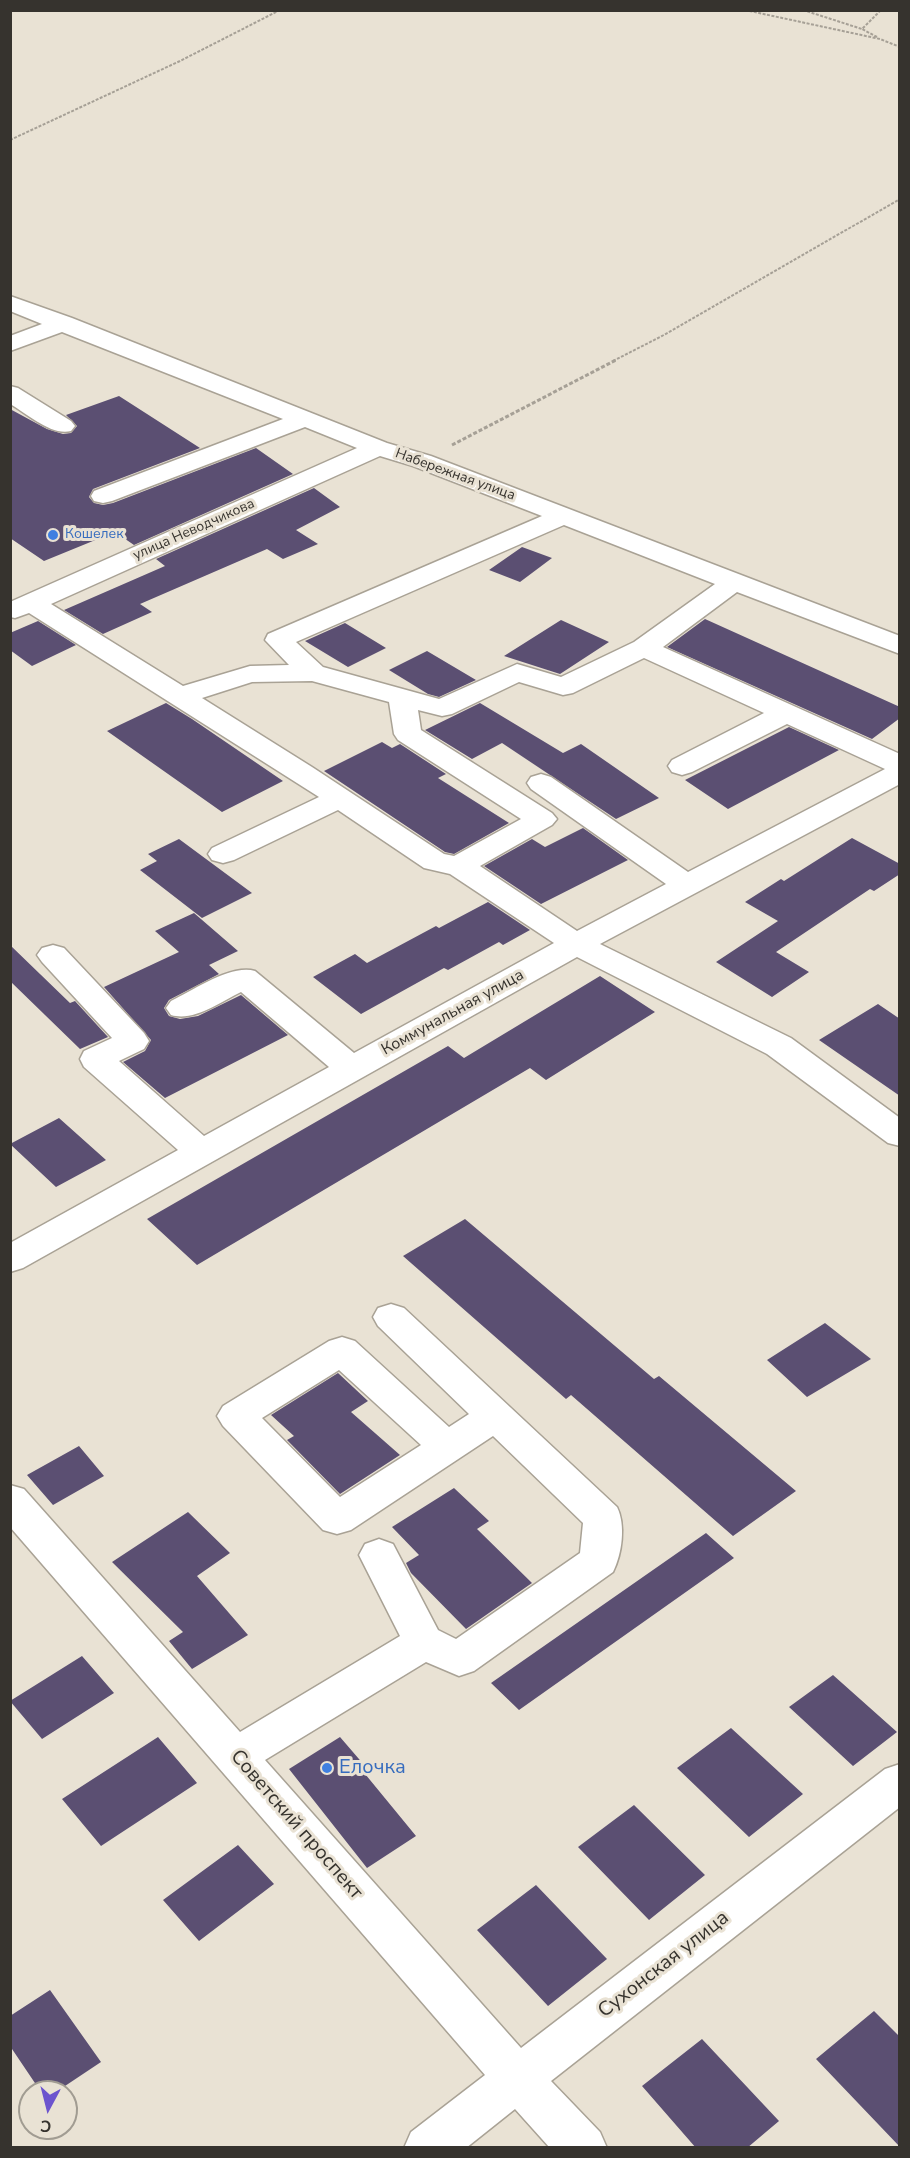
<!DOCTYPE html>
<meta charset="utf-8">
<style>
body{margin:0}
#map{position:relative;width:910px;height:2158px;overflow:hidden;background:#e9e2d4;font-family:"Nunito Sans",sans-serif}
canvas{display:block}
.frame{position:absolute;inset:0;border:12px solid #36332e;pointer-events:none}
.north{position:absolute;left:18px;top:2080px;width:60px;height:60px;box-sizing:border-box;background:#e9e2d4;border:2px solid #a19c92;border-radius:50%;rotate:187deg;font-size:16px;font-weight:700;line-height:24px;text-align:center;color:#36332e}
.north::after{content:'';display:block;margin:auto;width:21px;height:27px;background:#6c54ce;clip-path:polygon(50% 0,100% 100%,50% 72%,0 100%)}
</style>
<div id="map">
<canvas width="910" height="2158"></canvas>
<div class="frame"></div>
<div class="north">С</div>
</div>
<script>
const c = document.querySelector('canvas').getContext('2d');
c.lineJoin = 'round';
function fillPath(path, color) {
  c.fillStyle = color;
  c.fill(path, 'evenodd');
}
function trace(path, color, width, dash) {
  c.strokeStyle = color;
  c.lineWidth = width;
  c.lineCap = dash ? 'butt' : 'round';
  c.setLineDash(dash || []);
  c.stroke(path);
}
function write(font, color, halo, rows, align = 'center') {
  c.font = font + ' "Nunito Sans",sans-serif';
  c.lineWidth = 6;
  c.setLineDash([]);
  c.textBaseline = 'middle';
  c.strokeStyle = halo;
  c.fillStyle = color;
  for (const [text, x, y, turn = 0] of rows) {
    c.save();
    c.translate(x, y);
    c.rotate((+turn || 0) * Math.PI / 180);
    c.textAlign = isNaN(turn) ? turn : align;
    if (halo) c.strokeText(text, 0, 0);
    c.fillText(text, 0, 0);
    c.restore();
  }
}
fillPath(new Path2D(`
 M119 396 200 448 93 489 89 497 94 503 103 505 113 503 256 448 293 474 134 545 115 532 44 561 10 538V409L47 429 63 434 71 433 77 426 66 415Z
 M314 488 340 507 296 530 318 544 283 559 267 549 140 604 152 612 103 634 64 610 165 566 156 559Z
 M522 547 552 558 520 582 489 570Z
 M705 619 900 707V718L872 739 667 647Z
 M561 620 609 642 560 674 504 656Z
 M38 621 76 645 32 666 10 650V633Z
 M345 623 386 648 348 667 305 641Z
 M427 651 476 680 439 697 428 694 389 670Z
 M166 703 192 719 283 781 222 812 107 731Z
 M480 703 563 753 581 744 659 798 616 819 502 743 472 759 425 730Z
 M789 727 839 750 728 809 685 780Z
 M382 742 392 748 400 744 446 774 438 778 509 823 454 854 445 852 324 771Z
 M583 828 628 860 541 904 484 866 532 839 545 847Z
 M852 838 900 864V874L874 891 870 889 776 952 809 972 772 997 716 962 778 921 745 902 781 879 784 881Z
 M179 839 252 893 202 918 140 870 157 861 148 854Z
 M488 902 530 930 503 945 499 942 448 970 444 968 361 1014 313 977 355 954 367 963 436 926 439 928Z
 M194 913 238 951 209 965 219 974 169 1000 164 1008 169 1016 180 1019 198 1016 241 995 288 1035 165 1098 123 1062 145 1051 151 1040 104 987 179 952 155 931Z
 M10 945 70 1003 75 1001 108 1037 80 1049 10 981Z
 M600 976 655 1012 546 1080 530 1068 197 1265 147 1219 448 1046 464 1058Z
 M878 1004 900 1019V1096L819 1040Z
 M59 1118 106 1160 56 1187 10 1144Z
 M465 1219 654 1379 659 1376 796 1491 733 1536 571 1395 566 1399 403 1256Z
 M825 1323 871 1359 807 1397 767 1360Z
 M338 1373 368 1401 351 1412 400 1455 340 1494 287 1440 294 1436 271 1415Z
 M79 1446 104 1476 53 1505 27 1475Z
 M454 1488 489 1521 477 1529 532 1583 466 1629 411 1573 406 1563 419 1555 392 1527Z
 M188 1512 230 1553 197 1576 248 1635 192 1669 169 1641 183 1632 112 1562Z
 M706 1533 734 1558 519 1710 491 1683Z
 M82 1656 114 1693 42 1739 10 1701Z
 M833 1675 897 1732 853 1766 789 1707Z
 M731 1728 803 1794 749 1837 677 1768Z
 M158 1737 197 1783 101 1846 62 1799Z
 M340 1737 365 1766 361 1769 416 1836 367 1868 289 1769Z
 M634 1805 705 1875 649 1920 578 1847Z
 M238 1845 274 1884 199 1941 163 1900Z
 M536 1885 607 1959 548 2006 477 1930Z
 M50 1990 101 2062 56 2092H41L10 2046V2016Z
 M874 2011 900 2037V2147L816 2059Z
 M702 2039 779 2121 747 2148H696L642 2086Z`), '#5b4f72');
const minor = new Path2D(`
 M10 296 72 318 387 443 431 456 900 636V654L737 592 663 647 900 754V784L600 944 791 1038 900 1118V1146L888 1143 767 1054 577 957 23 1268 10 1272V1243L178 1150 84 1067 80 1059 84 1051 112 1038 42 962 37 955 42 948 53 945 64 948 144 1033 149 1041 144 1049 119 1061 204 1136 329 1067 241 992C220 1002 194 1022 171 1015L166 1008 171 1001C194 990 231 964 255 971L354 1053 554 943 450 874 424 868 338 810 234 860 223 863 212 860 208 854 212 848 319 797 29 613 15 618 10 617V602L357 448 305 427 112 501 103 503 94 501 91 496 94 491 283 419 62 332 10 351V336L42 324 10 311ZM380 456 413 466 542 516 268 634 265 640 289 665 250 666 183 686 51 604ZM564 525 715 584 634 642 561 677 517 664 439 699 323 667 296 642ZM644 658 764 713 672 760 668 766 672 772 682 775 692 772 787 724 885 769 688 872 551 777 541 774 531 777 527 783 531 789 666 884 577 931 480 866 552 825 557 819 552 813 421 730 418 710 442 716 452 714 519 682 563 695 573 693ZM312 681 389 702 394 734 398 740 521 819 454 856 444 854 312 767 202 698 252 682Z
 M10 386 18 388 71 421 75 426 71 431C51 436 28 414 10 404Z
 M391 1304 404 1308 617 1507C626 1525 622 1554 613 1572L474 1671 459 1676 426 1662 265 1760 521 2048 885 1769 900 1764V1807L551 2081 600 2132 607 2148H550L515 2109 466 2148H404L411 2132 485 2075 10 1527V1485L24 1489 240 1732 400 1636 359 1555 365 1544 379 1539 393 1544 438 1630 456 1639 580 1553 583 1523 493 1436 351 1530 337 1534 323 1530 223 1426 217 1416 223 1406 329 1341 342 1337 355 1341 449 1427 469 1414 378 1326 373 1317 378 1308ZM339 1370 421 1445 340 1497 262 1418Z`);
trace(minor, '#a9a295', 3);
trace(new Path2D(`
 M745 10 880 39 900 47
 M803 10 862 29
 M877 37 862 29 881 10
 M10 140 180 61 280 10
 M613 361 662 336 900 199`), '#a6a096', 2, [3, 1.5]);
trace(new Path2D(`
 M452 445 616 360`), '#a6a096', 3, [4, 2]);
fillPath(minor, '#fff');
for (const [x, y, r, color] of [
 [53,535,6,"#3f7fe0"],
 [327,1768,6,"#3f7fe0"]
]) {
  const dot = new Path2D();
  dot.arc(x, y, r, 0, 2 * Math.PI);
  c.fillStyle = color;
  c.fill(dot);
  trace(dot, '#e9e2d4', 2);
}
write('14px', '#36332e', '#e9e2d4', [
 ["Набережная улица",455,475,20],
 ["улица Неводчикова",194,530,-24]
]);
write('14px', '#366cbe', '#e9e2d4', [
 ["Кошелек",65,535]
], 'left');
write('16px', '#36332e', '#e9e2d4', [
 ["Коммунальная улица",453,1013,-29]
]);
write('20px', '#366cbe', '#e9e2d4', [
 ["Елочка",339,1768]
], 'left');
write('20px', '#36332e', '#e9e2d4', [
 ["Советский проспект",296,1825,49],
 ["Сухонская улица",664,1965,-38]
]);
</script>
